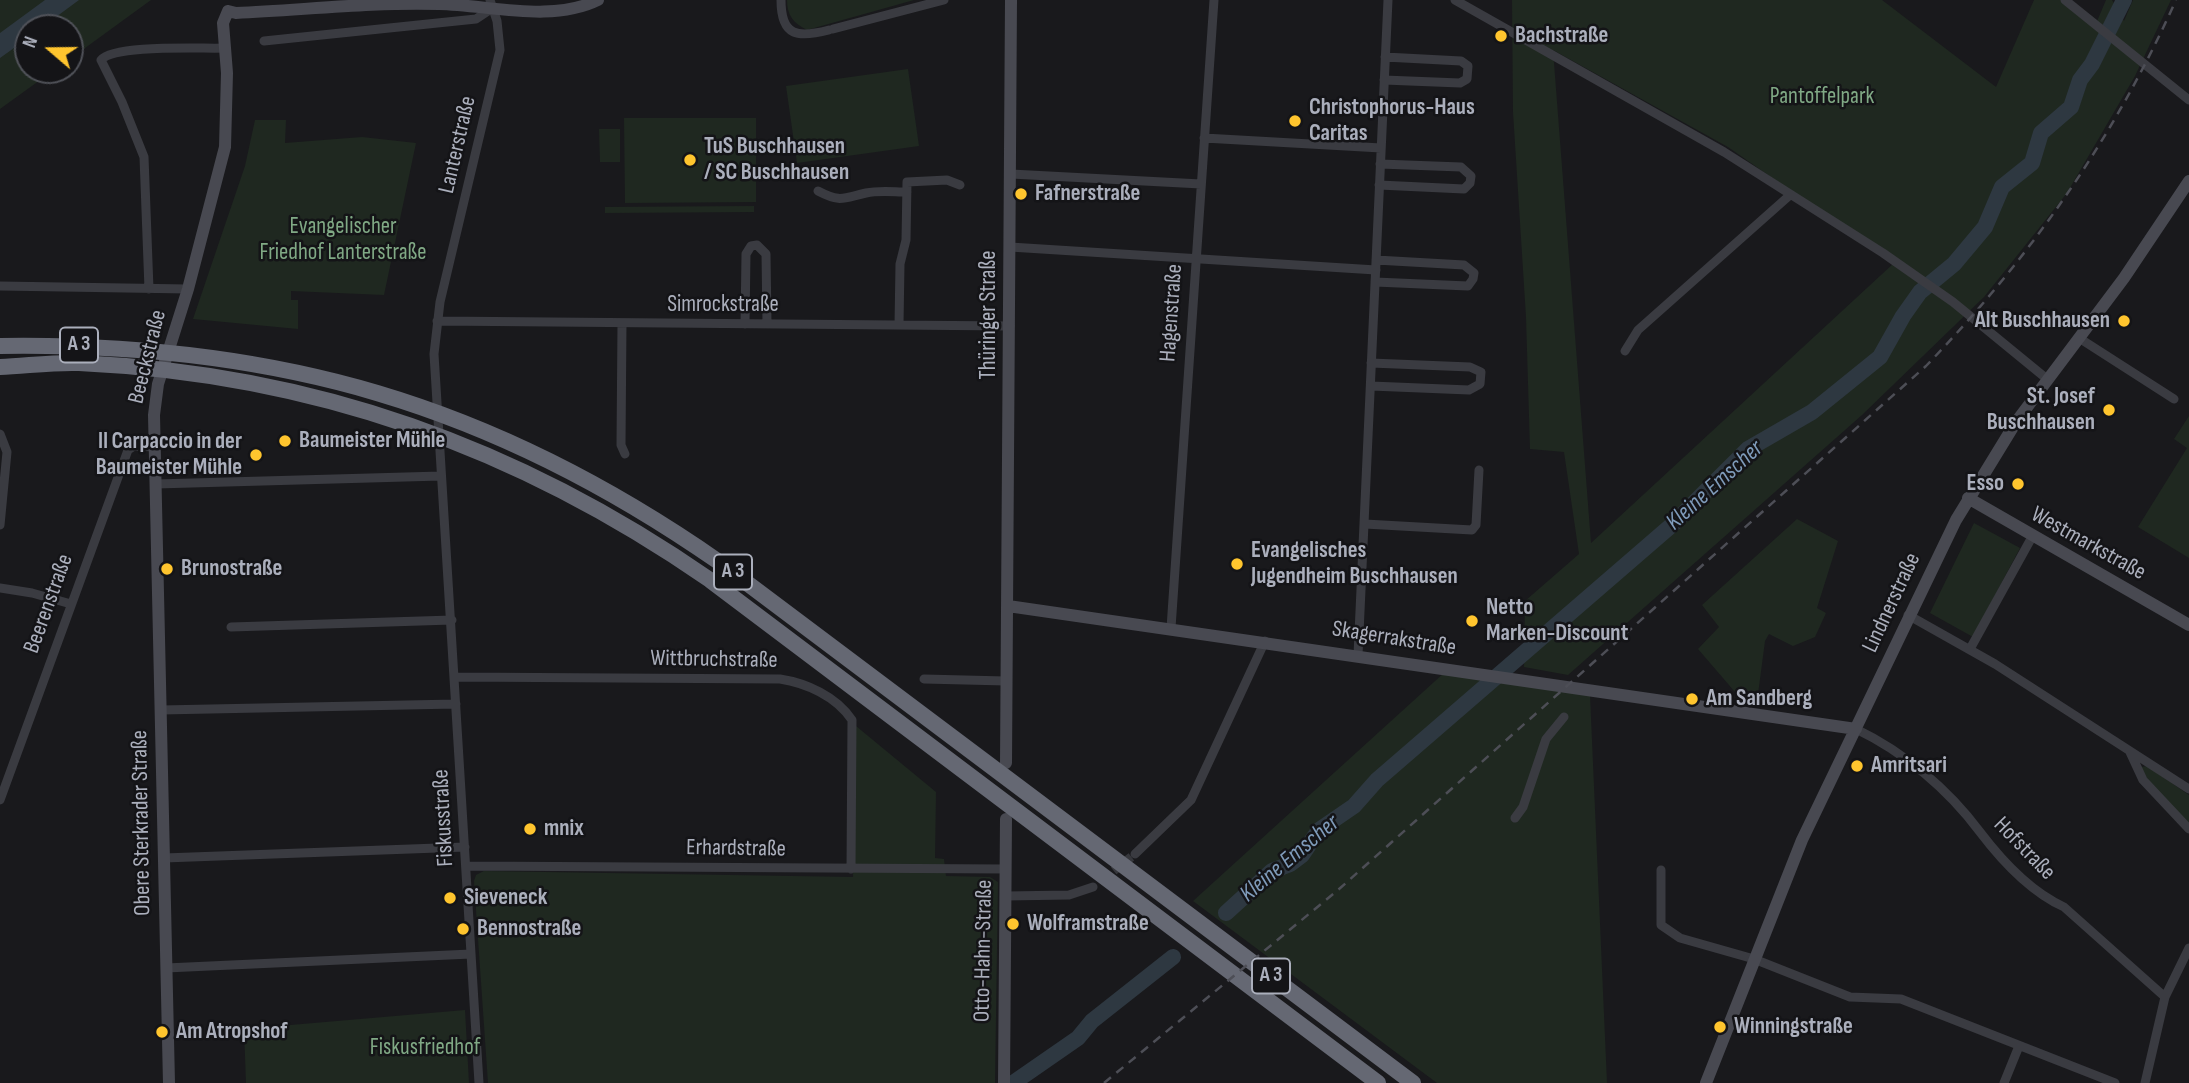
<!DOCTYPE html>
<meta charset="utf-8">
<style>
body{margin:0}
#map{position:relative;width:2189px;height:1083px;overflow:hidden;background:#19191c;font-family:"Sofia Sans Condensed",sans-serif}
canvas{display:block}
.north{position:absolute;left:14px;top:14px;width:70px;height:70px;box-sizing:border-box;background:#141417;border:2px solid #505259;border-radius:50%;rotate:290deg;font-size:19px;font-weight:700;line-height:28px;text-align:center;color:#abafbc}
.north::after{content:'';display:block;margin:auto;width:24px;height:32px;background:#ffc52e;clip-path:polygon(50% 0,100% 100%,50% 72%,0 100%)}
</style>
<div id="map">
<canvas width="2189" height="1083"></canvas>
<div class="north">N</div>
</div>
<script>
const c = document.querySelector('canvas').getContext('2d');
c.lineJoin = 'round';
function fillPath(path, color) {
  c.fillStyle = color;
  c.fill(path, 'evenodd');
}
function trace(path, color, width, dash) {
  c.strokeStyle = color;
  c.lineWidth = width;
  c.lineCap = dash ? 'butt' : 'round';
  c.setLineDash(dash || []);
  c.stroke(path);
}
function write(font, color, halo, rows, align = 'center') {
  c.font = font + ' "Sofia Sans Condensed",sans-serif';
  c.lineWidth = 5;
  c.setLineDash([]);
  c.textBaseline = 'middle';
  c.strokeStyle = halo;
  c.fillStyle = color;
  for (const [text, x, y, turn = 0] of rows) {
    c.save();
    c.translate(x, y);
    c.rotate((+turn || 0) * Math.PI / 180);
    c.textAlign = isNaN(turn) ? turn : align;
    if (halo) c.strokeText(text, 0, 0);
    c.fillText(text, 0, 0);
    c.restore();
  }
}
fillPath(new Path2D(`
 M0 0H151L70 59V28H28V70H54L0 109Z
 M787 0H914L807 30C793 23 787 15 787 0Z
 M1512 0H1882L1996 87 2034 0H2064L2095 26 2106 0H2112L2124 21 2133 0H2171L2135 76 2067 193 1984 297 1862 415 1568 675 1524 667 1525 601 1579 554 1564 452 1530 449 1526 317 1513 112ZM1553 50 1728 147 1894 263 1591 543Z
 M908 69 919 146 797 163 786 86Z
 M624 118H756V202L625 203Z
 M255 120H286L285 143 362 137 416 143 384 295 291 291V300H298V329L193 319 245 166Z
 M599 129H620V162H600Z
 M754 206V212L605 213V207Z
 M2189 416V558L2138 527 2187 448 2174 439Z
 M1797 519 1838 541 1817 608 1826 613 1815 637 1793 646 1769 634 1765 641 1757 702 1741 699 1698 649 1719 627 1702 605Z
 M1974 523 2020 548 1973 637 1930 613Z
 M1445 672 1590 695 1607 1083H1437L1193 901Z
 M856 726 936 792 935 858 944 859 946 876 990 877 998 882 995 1083H488L474 881 476 875 484 871 853 877Z
 M2147 766 2189 795V826L2154 791 2141 767Z
 M465 1010 469 1083H246L244 1029Z`), '#1f2820');
fillPath(new Path2D(`
 M45 0H79L41 28H28V38L0 58V33Z`), '#2e3841');
trace(new Path2D(`
 M1226 913 1272 871 1290 864 1302 855 1319 830 1354 806 1377 780 1673 524 1748 449 1812 412 1880 357 1903 316 1920 292 1954 264 1985 227 2002 187 2032 163 2041 133 2071 107 2080 80 2092 64 2124 0
 M1013 1083 1078 1038 1092 1021 1173 957`), '#2e3841', 16);
trace(new Path2D(`
 M1103 879 1135 854`), '#36373c', 9, [9, 4.5]);
trace(new Path2D(`
 M781 0C781 37 798 38 829 30
 M1455 0 1724 152 1883 253 1953 302 2047 379
 M2065 0 2189 100
 M833 29 944 0
 M264 41 476 19 491 9
 M1384 80 1460 83 1467 79 1468 66 1461 61 1385 57
 M1204 138 1381 148
 M1011 174 1201 184
 M1379 185 1464 189 1470 183 1471 176 1461 167 1380 164
 M818 191C841 203 843 198 866 193 879 190 894 192 907 192
 M1010 247 1376 270
 M1375 282 1468 286 1473 279 1474 273 1464 265 1376 260
 M0 286 188 289
 M149 289 144 157 122 102 101 60C114 44 202 49 226 48
 M437 321 1010 326
 M622 323 621 445 625 454
 M745 324 746 254 751 246 757 245 766 254 767 324
 M899 325 900 264 906 240 907 182 947 180 960 185
 M2079 338 2174 399
 M1625 351 1638 330 1790 195
 M1371 386 1469 390 1480 384 1481 372 1470 367 1371 363
 M0 434 7 452 0 525
 M156 484 441 476
 M1365 524 1472 530 1476 525 1479 470
 M0 588 32 593 71 604
 M1908 615 1995 664 2189 789
 M231 627 452 620
 M1171 628 1214 0
 M1970 649 2032 537
 M1358 655 1388 0
 M455 677 780 679C806 683 836 696 852 720L851 869
 M924 679 1006 681
 M161 710 456 704
 M1856 729C1904 752 1948 789 1980 832 2002 861 2031 892 2064 907L2165 997
 M2130 752 2143 780 2189 829
 M0 800 128 450 134 446 155 447
 M1515 818 1523 807 1546 739 1564 717
 M1135 854 1191 800 1265 641
 M164 858 465 847
 M466 866 1006 869
 M1661 870V925L1680 938 1754 959 1850 997 1901 999 2115 1083
 M1006 896 1069 895 1093 887
 M166 968 471 954
 M479 1083 434 354 440 302 500 50 497 21 490 0
 M2004 1083 2019 1046
 M2145 1083 2165 997 2189 948`), '#3a3b41', 9);
trace(new Path2D(`
 M228 11 236 13C304 10 372 2 439 4 489 5 552 23 598 0
 M1968 498 2189 625
 M1008 606 1856 729
 M1006 763 1011 0
 M169 1083 154 415 158 384 188 289 225 147 227 73 223 23 228 11
 M1004 1083 1006 819
 M1706 1083 1802 840 1956 520 2016 422 2124 278 2189 181`), '#484951', 12);
trace(new Path2D(`
 M0 346C276 342 492 404 719 562L1413 1083
 M0 367C26 366 53 362 79 363 314 374 518 447 710 580L1378 1083`), '#656873', 16);
trace(new Path2D(`
 M1104 1083 1338 890 1926 366C2031 257 2114 138 2176 0`), '#4d4e56', 2.5, [9, 7]);
for (const [x, y, r, color] of [
 [1501,36,7,"#ffc52e"],
 [1295,121,7,"#ffc52e"],
 [690,160,7,"#ffc52e"],
 [1021,194,7,"#ffc52e"],
 [2124,321,7,"#ffc52e"],
 [2109,410,7,"#ffc52e"],
 [285,441,7,"#ffc52e"],
 [256,455,7,"#ffc52e"],
 [2018,484,7,"#ffc52e"],
 [1237,564,7,"#ffc52e"],
 [167,569,7,"#ffc52e"],
 [1472,621,7,"#ffc52e"],
 [1692,699,7,"#ffc52e"],
 [1857,766,7,"#ffc52e"],
 [530,829,7,"#ffc52e"],
 [450,898,7,"#ffc52e"],
 [1013,924,7,"#ffc52e"],
 [463,929,7,"#ffc52e"],
 [1720,1027,7,"#ffc52e"],
 [162,1032,7,"#ffc52e"]
]) {
  const dot = new Path2D();
  dot.arc(x, y, r, 0, 2 * Math.PI);
  c.fillStyle = color;
  c.fill(dot);
  trace(dot, '#141417', 2.5);
}
for (const [x, y, w] of [
 [79,345,38],
 [733,572,38],
 [1271,976,38]
]) {
  const box = new Path2D();
  box.roundRect(x - w / 2, y - 17.5, w, 35, 5);
  c.fillStyle = '#141417';
  c.fill(box);
  trace(box, '#abafbc', 2);
}
write('bold 21px', '#abafbc', null, [
 ["A 3",79,345],
 ["A 3",733,572],
 ["A 3",1271,976]
]);
write('bold 23px', '#abafbc', '#141417', [
 ["Bachstraße",1515,36],
 ["Christophorus-Haus",1309,108],
 ["Caritas",1309,134],
 ["TuS Buschhausen",704,147],
 ["/ SC Buschhausen",704,173],
 ["Fafnerstraße",1035,194],
 ["Alt Buschhausen",2110,321,"right"],
 ["St. Josef",2095,397,"right"],
 ["Buschhausen",2095,423,"right"],
 ["Baumeister Mühle",299,441],
 ["Il Carpaccio in der",242,442,"right"],
 ["Baumeister Mühle",242,468,"right"],
 ["Esso",2004,484,"right"],
 ["Evangelisches",1251,551],
 ["Jugendheim Buschhausen",1251,577],
 ["Brunostraße",181,569],
 ["Netto",1486,608],
 ["Marken-Discount",1486,634],
 ["Am Sandberg",1706,699],
 ["Amritsari",1871,766],
 ["mnix",544,829],
 ["Sieveneck",464,898],
 ["Wolframstraße",1027,924],
 ["Bennostraße",477,929],
 ["Winningstraße",1734,1027],
 ["Am Atropshof",176,1032]
], 'left');
write('23px', '#80a985', '#141417', [
 ["Pantoffelpark",1822,97],
 ["Evangelischer",343,227],
 ["Friedhof Lanterstraße",343,253],
 ["Fiskusfriedhof",425,1048]
]);
write('23px', '#abafbc', '#141417', [
 ["Lanterstraße",458,145,-77],
 ["Simrockstraße",723,305],
 ["Hagenstraße",1172,313,-86],
 ["Thüringer Straße",989,315,-90],
 ["Beeckstraße",148,357,-76],
 ["Westmarkstraße",2088,544,29],
 ["Lindnerstraße",1892,603,-65],
 ["Beerenstraße",49,604,-70],
 ["Skagerrakstraße",1394,639,9],
 ["Wittbruchstraße",714,660,1],
 ["Fiskusstraße",444,818,-93],
 ["Obere Sterkrader Straße",142,823,-91],
 ["Erhardstraße",736,849,1],
 ["Hofstraße",2024,849,46],
 ["Otto-Hahn-Straße",984,951,-89]
]);
write('italic 24px', '#7f9bba', '#141417', [
 ["Kleine Emscher",1715,486,-42],
 ["Kleine Emscher",1290,859,-40]
]);
</script>
